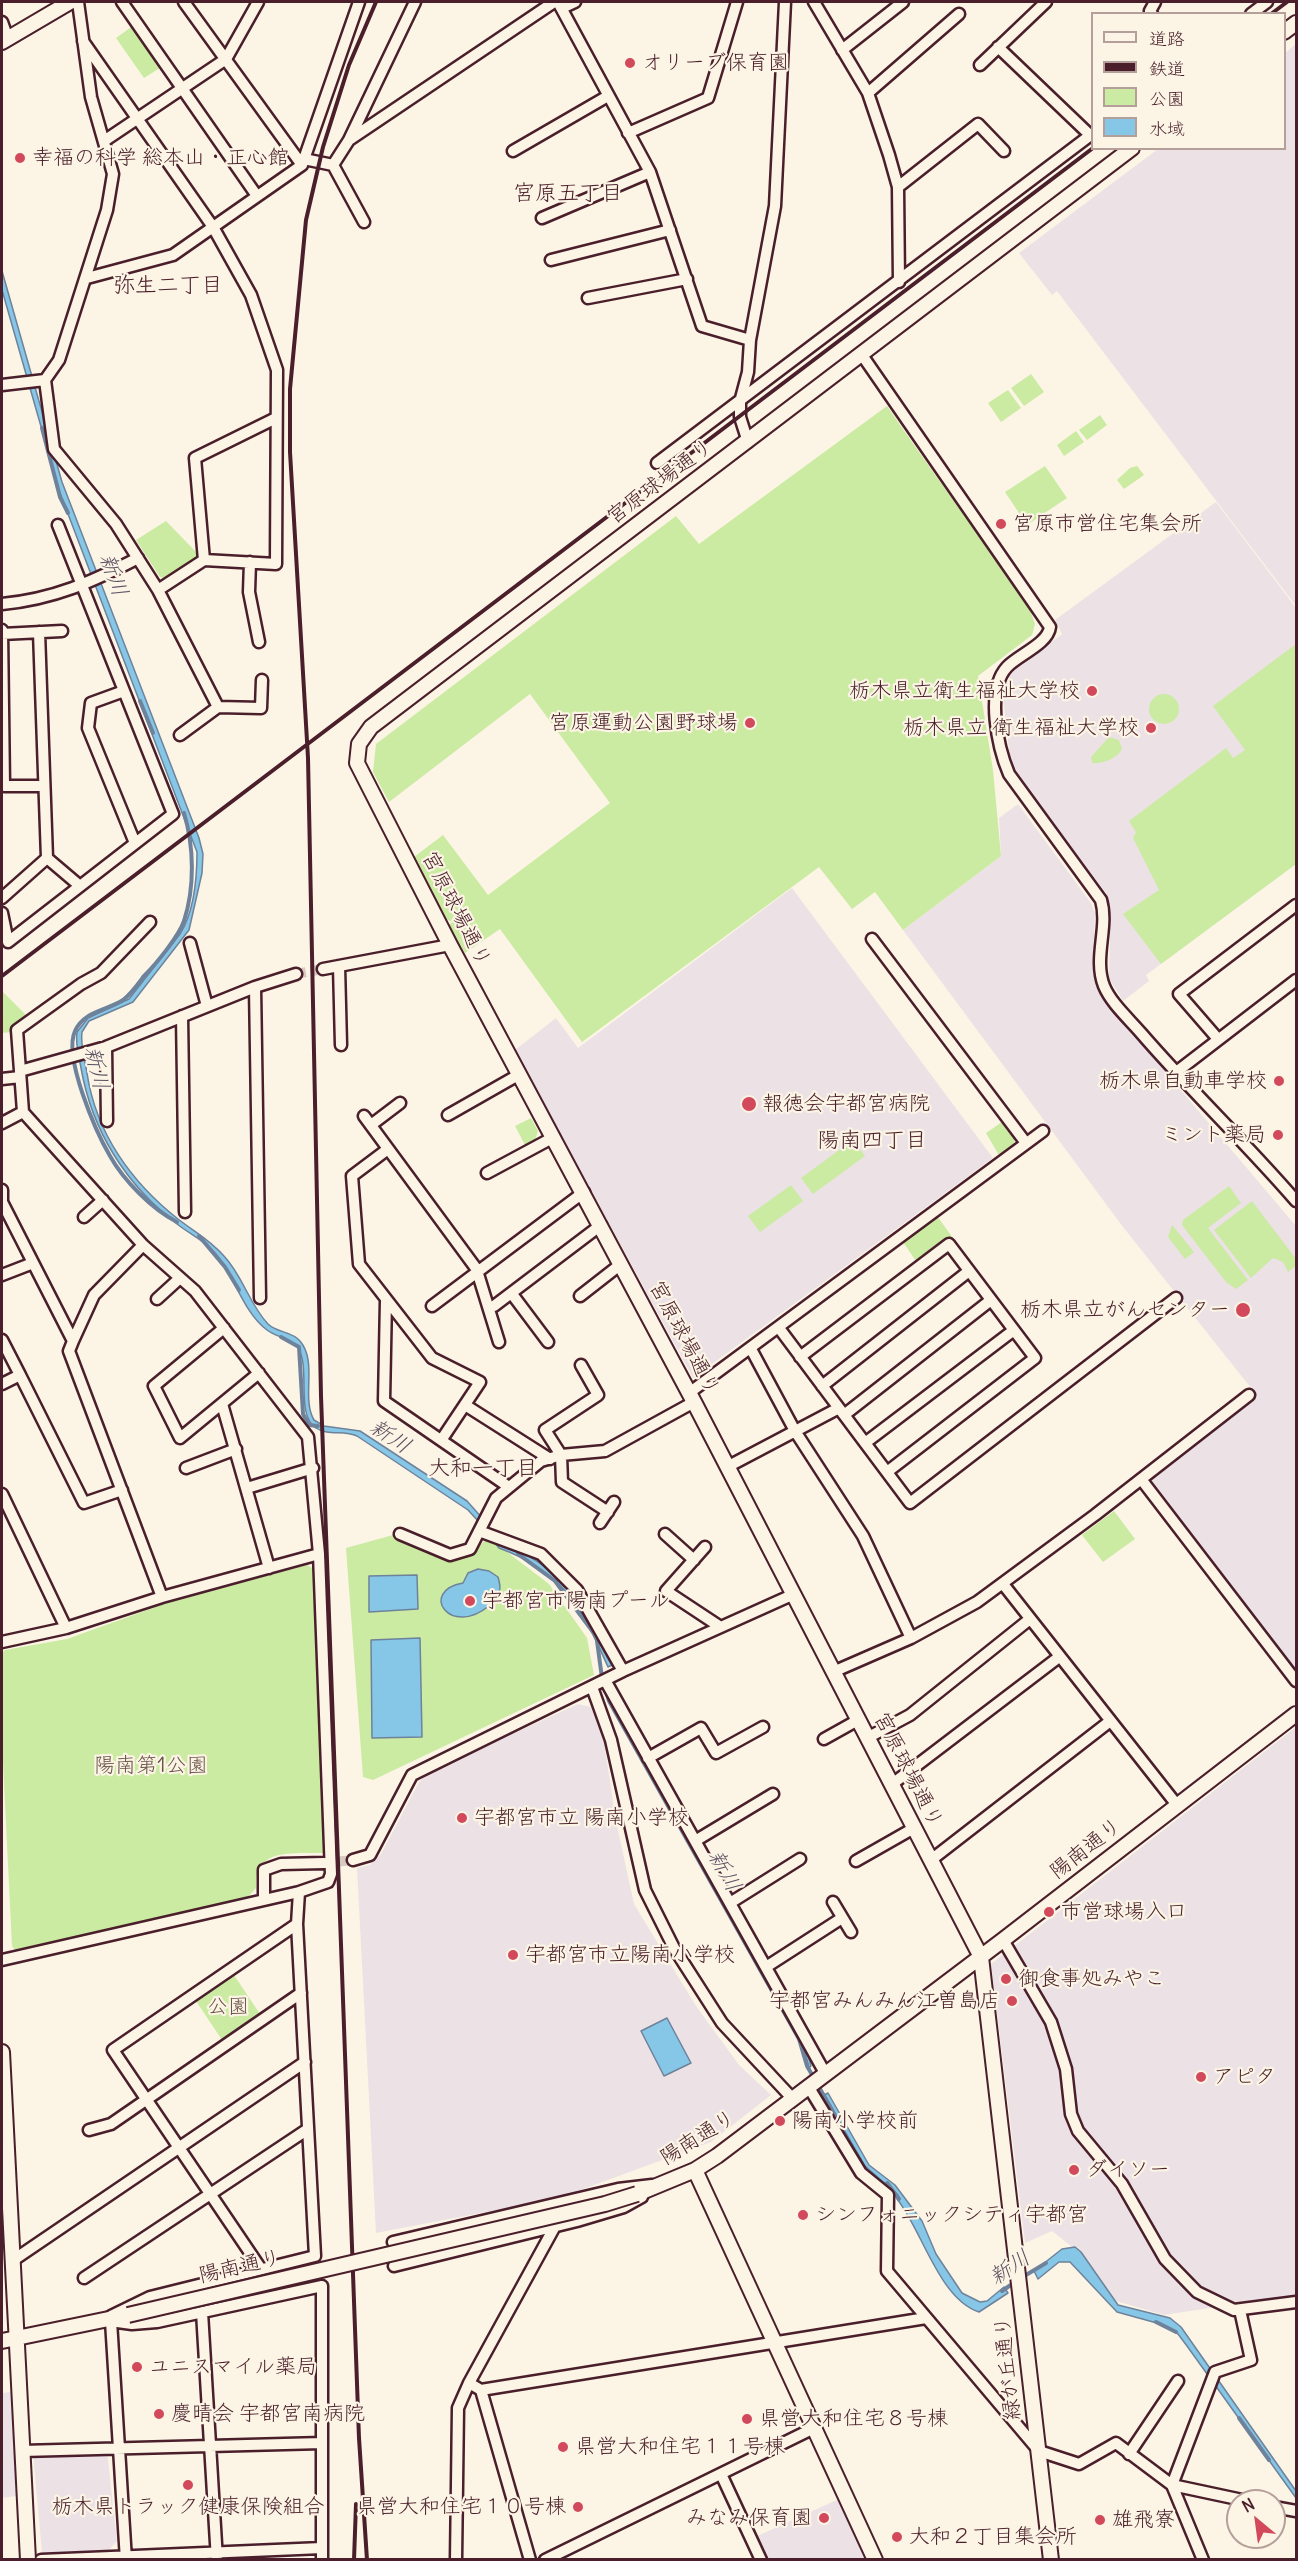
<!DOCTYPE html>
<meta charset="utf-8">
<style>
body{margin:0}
#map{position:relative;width:1298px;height:2561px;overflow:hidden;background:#fcf5e5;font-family:Delius,"Klee One",sans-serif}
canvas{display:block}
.frame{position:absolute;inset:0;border:3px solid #4a1f2b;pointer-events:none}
.legend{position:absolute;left:1091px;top:12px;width:195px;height:138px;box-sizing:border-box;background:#fcf5e5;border:2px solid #b59f9b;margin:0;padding:8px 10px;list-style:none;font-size:18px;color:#4a1f2b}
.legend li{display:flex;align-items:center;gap:12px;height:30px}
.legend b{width:30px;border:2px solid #b59f9b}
.north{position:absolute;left:1226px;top:2489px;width:60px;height:60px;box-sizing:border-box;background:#fcf5e5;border:2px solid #b59f9b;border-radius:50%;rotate:331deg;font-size:16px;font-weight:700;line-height:24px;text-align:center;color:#4a1f2b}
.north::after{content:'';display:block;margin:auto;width:21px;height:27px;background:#d1495b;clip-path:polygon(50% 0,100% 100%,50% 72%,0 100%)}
</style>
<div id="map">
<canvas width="1298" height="2561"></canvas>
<div class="frame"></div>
<ul class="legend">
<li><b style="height:8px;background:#fcf5e5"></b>道路</li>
<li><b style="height:8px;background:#4a1f2b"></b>鉄道</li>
<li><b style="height:16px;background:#cbeaa2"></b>公園</li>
<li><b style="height:16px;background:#86c6e6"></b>水域</li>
</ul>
<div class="north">N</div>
</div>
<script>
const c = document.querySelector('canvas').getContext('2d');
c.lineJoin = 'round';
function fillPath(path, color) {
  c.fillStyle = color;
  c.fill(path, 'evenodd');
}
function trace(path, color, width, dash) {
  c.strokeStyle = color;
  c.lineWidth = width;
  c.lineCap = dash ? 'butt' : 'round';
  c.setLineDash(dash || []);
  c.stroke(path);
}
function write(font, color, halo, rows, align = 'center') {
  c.font = font + ' Delius,"Klee One",sans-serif';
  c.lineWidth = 4.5;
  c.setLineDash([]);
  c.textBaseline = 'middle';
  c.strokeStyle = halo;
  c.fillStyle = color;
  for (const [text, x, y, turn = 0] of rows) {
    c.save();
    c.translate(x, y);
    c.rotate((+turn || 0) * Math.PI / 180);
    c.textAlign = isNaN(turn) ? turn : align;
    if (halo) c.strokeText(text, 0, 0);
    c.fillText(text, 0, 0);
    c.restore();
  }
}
fillPath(new Path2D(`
 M1296 44V606L1057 291 1052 295 1019 253 1158 149 1284 148 1285 53Z
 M1216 502 1296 608V864L1146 975 1149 981 1123 1001 1109 978 1110 936 1106 893 1015 772 1010 758 1002 690 1014 669 1062 634 1055 620Z
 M1018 804 1091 903 1095 913 1093 958 1095 980 1112 1009 1296 1226V1671L1149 1478 1255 1393 1123 1227 903 930 1001 856 999 818Z
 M792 888 993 1158 693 1378 515 1050 556 1018 578 1048Z
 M578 1704 591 1707 604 1742 616 1821 634 1904 696 2006 739 2065 771 2095 711 2142 559 2198 376 2233 357 1868 370 1865 381 1854 419 1782 431 1771Z
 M1296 1727V2295L1164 2315 1116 2301 1076 2250 1052 2231 1025 2243 991 1964Z
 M11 2392 16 2496 2 2498V2393Z
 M107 2451 117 2541 109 2550 42 2553 33 2454Z
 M839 2499 869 2559H765L755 2537Z`), '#ece2e5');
fillPath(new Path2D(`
 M134 25 163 66 144 78 116 38Z
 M1031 374 1044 392 1024 406 1011 388Z
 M1008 390 1021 408 1001 422 988 403Z
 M887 406C934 475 984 541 1030 610L1035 624 1032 635 978 676 993 770 1001 856 903 930 875 892 852 909 819 867 582 1042 500 929 465 953 449 925 452 922 446 919 414 857 443 835 488 895 610 803 530 694 389 802 373 772 376 744 676 516 699 544Z
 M1100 415 1107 425 1087 440 1079 430Z
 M1076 431 1084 442 1064 456 1057 445Z
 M1045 466 1067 498 1027 525 1005 492Z
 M1137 466 1144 475 1124 489 1117 480 1130 468Z
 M166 521 197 553V558L165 578 160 577 136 540Z
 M1296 644V864L1161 964 1123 914 1159 890 1133 838 1136 832 1129 821 1226 748 1233 758 1245 750 1213 706Z
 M1149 709a15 15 0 1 1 30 0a15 15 0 1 1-30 0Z
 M1109 737 1119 740 1122 749C1117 759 1102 764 1092 763L1091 757Z
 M2 991 27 1016 12 1032 2 1033Z
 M531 1118 538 1131 535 1140 525 1145 515 1126Z
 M1002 1122 1015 1139 1012 1148 1000 1157 986 1133Z
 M853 1140 865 1156 813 1194 801 1178Z
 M791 1185 803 1201 760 1232 748 1216Z
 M1229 1186 1241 1203 1208 1228 1248 1280 1236 1289 1226 1282 1182 1225 1183 1220Z
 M1252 1201 1296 1259V1266L1288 1272 1283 1262 1273 1258 1251 1278 1214 1230Z
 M937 1216 953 1238 918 1264 903 1242Z
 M1172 1225 1194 1252 1185 1259 1168 1237Z
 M1114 1511 1135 1539 1103 1562 1082 1535Z
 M393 1535 451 1559 475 1552 484 1541 498 1545 549 1584 587 1638 594 1675 373 1780 363 1777 346 1548Z
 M307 1565 314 1569 324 1853C293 1854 254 1847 256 1888L247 1898 15 1950 12 1946 2 1742V1653L5 1650 67 1639 164 1604Z
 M234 1975 260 2014 222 2040 196 2001Z`), '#cbeaa2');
const water = new Path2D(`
 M2 271 62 482 199 838 203 854 202 873 189 930 133 1002 89 1021 82 1032C80 1045 85 1060 87 1073 96 1133 131 1182 178 1219 196 1233 209 1239 224 1256 243 1276 249 1304 268 1324 277 1333 292 1331 300 1341 318 1362 301 1398 314 1420L324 1426 360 1431 467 1501 483 1519 479 1522 468 1510 357 1436C344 1430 328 1436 316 1428 295 1415 311 1368 298 1348 290 1338 276 1337 267 1330 243 1312 235 1277 216 1254 204 1240 191 1235 177 1224 126 1185 92 1131 81 1068 79 1057 75 1043 77 1032L88 1018 129 999 180 934C194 912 197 878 197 852L60 493 2 290Z
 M501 1542C565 1569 584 1604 612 1665L608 1667C581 1607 564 1572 499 1548L496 1544Z
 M478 1569 489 1571 498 1577C502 1589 500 1596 490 1605 450 1639 418 1591 463 1583L468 1573Z
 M417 1575 418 1609 369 1612V1576Z
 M420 1638 422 1737 372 1738 371 1640Z
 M609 1699H615L805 2043 811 2066 809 2068 803 2044Z
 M667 2018 691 2063 664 2076 641 2031Z
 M828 2093 869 2165 895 2185 922 2221 936 2254 962 2293 980 2302 987 2301 1004 2287 1008 2293 979 2312C939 2299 922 2230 897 2199L898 2195 865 2166 824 2095Z
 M1075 2247 1081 2252 1118 2305 1170 2318 1181 2327 1296 2491V2498L1187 2346 1178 2334 1164 2325 1117 2312 1070 2262H1059L1038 2279 1034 2271 1062 2249Z`);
fillPath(water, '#86c6e6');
trace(water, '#6e839b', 1.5);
trace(new Path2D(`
 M42 428 60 497 68 513
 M140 701 153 733
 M177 1222C152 1209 124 1181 110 1156 96 1132 63 1057 75 1031 84 1011 106 1011 123 1000 131 994 138 984 144 976 156 964 179 936 184 921 195 887 194 846 184 813
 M199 1236 225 1267 239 1290
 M281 1337 299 1347 303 1414 309 1425 318 1426
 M518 1554 555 1581 593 1632
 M597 1641 602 1678
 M606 1691 609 1701 799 2039 807 2066 840 2124
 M887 2183 899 2199
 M1021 2278 1046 2263
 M1002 2291 1015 2282
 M1156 2322 1176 2332
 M1239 2418 1269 2460`), '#6e839b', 4);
trace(new Path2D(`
 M296 974 323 969
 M324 1863 353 1860`), '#d8cac0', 10, [10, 5]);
const minor = new Path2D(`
 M122 2 257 196
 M184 2 302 165 359 2
 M558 2 650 172 702 326 750 340
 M814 2 868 93 889 155 898 187 899 282
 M562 8 575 2
 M1152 14 1150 11 1155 2
 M1251 14 1267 2
 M2 22 8 39
 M83 41 213 227 251 295 277 370 276 564 204 560 158 590
 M998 47 1091 136
 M842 50 903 2
 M980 65 1046 2
 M868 93 959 14
 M628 133 708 98 737 2
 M349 140 554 2
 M104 141 226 59 258 2
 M513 151 608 96
 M304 159 333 165 349 140 415 2
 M333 165 364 222
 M898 187 978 124 1004 151
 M542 218 650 172
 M551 260 670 230
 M87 278 173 255 302 165
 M588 298 687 279
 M862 355 1050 627C1048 644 1018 655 1007 667 985 691 998 748 1009 774L1101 900C1109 927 1093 958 1104 986 1111 1003 1129 1019 1141 1033 1191 1091 1246 1143 1296 1201
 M45 380 54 449 116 524 158 590 218 707 180 735
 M2 385 45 380 59 360 107 210 113 174 91 97 78 2
 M748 442 740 417V402L748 372 750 340 775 206 785 2
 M657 463 1092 134
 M204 560 195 458 276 418
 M250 562 249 592 259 642
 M2 604C54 599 92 582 138 558
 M2 630 4 786H44
 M2 634 62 631
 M124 691 91 703 88 728 135 843
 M218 707 261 708 262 680
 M47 858 80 886
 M2 898 47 858 39 632
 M2 913 8 942 173 814 58 525
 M872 939 1026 1143
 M190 943 207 1006
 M339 966 341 1045
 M323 969 450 945
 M255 987 260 1298
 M182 1016 185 1212
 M1218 1039 1179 994 1296 905
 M106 1047 107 1121
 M20 1071 17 1030 81 984 101 973 150 922
 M1175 1073 1296 980
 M2 1079 20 1077
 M23 1112 143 1245 195 1291 308 1437 319 1554 331 1874 328 1882 299 1892 297 1924 315 2256 150 2297 111 2316
 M448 1115 520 1074
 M364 1116 478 1271
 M2 1123 23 1112 20 1071 106 1047 255 987 296 974
 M371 1125 400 1103
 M388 1149 352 1176 359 1264 432 1358 480 1382 442 1439
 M487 1173 554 1137
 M2 1190V1202L73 1341 69 1351 162 1597 319 1554
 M84 1217 103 1200
 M478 1274 499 1342
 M2 1275 33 1263
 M512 1294 548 1342
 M580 1296 621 1264
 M157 1299 180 1278
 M386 1300 384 1401 509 1487
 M432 1306 584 1192
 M494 1306 601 1225
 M224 1328 154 1386 180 1438 259 1373
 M779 1328 910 1503 1176 1298
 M2 1340 20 1375 2 1384
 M73 1341 94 1295 143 1245
 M751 1349 795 1431 863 1536 911 1638
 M800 1357 949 1244 1035 1358 887 1472
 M581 1365 598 1395 545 1430 561 1455 562 1482 608 1512
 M20 1375 84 1503 122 1490
 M822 1386 969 1271
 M689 1393 1043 1131
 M222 1404 269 1568
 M465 1405 550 1459
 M844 1415 991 1300
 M865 1443 1014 1330
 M727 1467 839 1408
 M186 1468 236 1449
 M1141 1479 1296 1681
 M247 1488 313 1468
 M2 1494 66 1628
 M600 1523 614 1502
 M479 1531 541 1554 577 1590 623 1671
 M400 1534 450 1555 470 1549 496 1498 541 1461 561 1455 605 1451 694 1402
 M665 1534 694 1560
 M705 1547 666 1591 719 1626
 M1003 1584 1177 1805
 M2 1642 66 1628 162 1597
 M833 1672 911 1638 977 1602 1095 1515 1249 1395
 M605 1680 825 2073
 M592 1687 611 1740 645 1890 674 1948 722 2023 792 2098
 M867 1738 910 1715 1030 1619
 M824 1739 858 1720
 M648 1758 701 1728 716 1753 763 1727
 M891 1785 1059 1657
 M695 1841 773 1794
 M353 1860 370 1855 412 1775 623 1671 792 1595
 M931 1860 1109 1722
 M856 1861 914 1828
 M264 1900V1870L281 1864 324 1863
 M833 1902 851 1932
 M730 1903 800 1859
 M1003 1940 1051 2022 1066 2069 1071 2114 1078 2131 1122 2184 1165 2259 1197 2292 1234 2310 1296 2302
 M2 1960 299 1892
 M766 1967 842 1918
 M808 2086 861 2173 888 2195 887 2271 1039 2451 1079 2464 1116 2443 1172 2485 1247 2501
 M89 2130 111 2124 301 1993
 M393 2242 618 2189 652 2185
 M12 2261 305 2062
 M394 2266 577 2221 624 2207 642 2197
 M261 2269 113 2050 297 1924
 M84 2278 308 2129
 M202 2312 217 2560
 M110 2321 132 2324 157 2322 322 2286V2560
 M111 2321 126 2560
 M481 2390 926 2318
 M22 2451 322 2443
 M1129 2454 1178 2381
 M721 2474 761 2560
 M1274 2507 1296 2511
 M41 2560 322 2548
 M456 2560 458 2408 469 2383
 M530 2560 481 2390 469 2383 554 2228
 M545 2560 814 2428
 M1203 2560 1172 2485 1215 2372 1251 2360 1240 2310`);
const tertiary = new Path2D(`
 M1284 32 1296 23
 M2 42 70 2
 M2 2052 28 2560
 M695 2170 875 2560
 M637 2194 695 2170 717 2156 1003 1940 1296 1714
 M2 2341 128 2315
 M1051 2560 981 1957 694 1402 450 945 357 763 359 744 371 727 1132 148`);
trace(minor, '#4a1f2b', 15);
trace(tertiary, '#4a1f2b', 18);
trace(minor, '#fcf5e5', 10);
trace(tertiary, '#fcf5e5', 14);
trace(new Path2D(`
 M1271 14 1287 2
 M2 976 1093 148
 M354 2560 356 2504
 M367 2560 359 2438 321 1396 308 758 290 452V389L306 220 323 147 349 65 376 2`), '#4a1f2b', 4);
const tertiaryBridge = new Path2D(`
 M128 2315 605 2204 637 2194`);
trace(tertiaryBridge, '#4a1f2b', 18, []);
trace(tertiaryBridge, '#fcf5e5', 14);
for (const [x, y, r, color] of [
 [630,63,6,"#d1495b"],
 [20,158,6,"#d1495b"],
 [1001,524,6,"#d1495b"],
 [1092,691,6,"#d1495b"],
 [750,723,6,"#d1495b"],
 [1151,728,6,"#d1495b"],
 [1279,1081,6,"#d1495b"],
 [749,1104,8,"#d1495b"],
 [1278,1135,6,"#d1495b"],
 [1243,1310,8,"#d1495b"],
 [470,1601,6,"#d1495b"],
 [462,1818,6,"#d1495b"],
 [1049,1912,6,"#d1495b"],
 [513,1955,6,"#d1495b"],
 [1006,1979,6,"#d1495b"],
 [1012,2001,6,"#d1495b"],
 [1201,2077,6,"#d1495b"],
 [780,2121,6,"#d1495b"],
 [1074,2170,6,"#d1495b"],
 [803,2215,6,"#d1495b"],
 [137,2367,6,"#d1495b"],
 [159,2414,6,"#d1495b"],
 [747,2419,6,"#d1495b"],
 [563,2447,6,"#d1495b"],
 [188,2485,6,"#d1495b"],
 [578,2507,6,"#d1495b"],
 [824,2518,6,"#d1495b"],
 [1100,2520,6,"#d1495b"],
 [897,2537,6,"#d1495b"]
]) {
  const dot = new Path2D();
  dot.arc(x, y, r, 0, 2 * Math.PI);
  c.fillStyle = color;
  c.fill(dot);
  trace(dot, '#fcf5e5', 2);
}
write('21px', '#4a1f2b', '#fcf5e5', [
 ["オリーブ保育園",642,63],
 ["幸福の科学 総本山・正心館",32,158],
 ["宮原市営住宅集会所",1013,524],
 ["栃木県立衛生福祉大学校",1080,691,"right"],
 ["宮原運動公園野球場",738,723,"right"],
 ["栃木県立 衛生福祉大学校",1139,728,"right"],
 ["栃木県自動車学校",1267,1081,"right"],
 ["報徳会宇都宮病院",762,1104],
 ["ミント薬局",1266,1135,"right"],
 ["栃木県立がんセンター",1230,1310,"right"],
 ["宇都宮市陽南プール",482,1601],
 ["宇都宮市立 陽南小学校",474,1818],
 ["市営球場入口",1061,1912],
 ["宇都宮市立陽南小学校",525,1955],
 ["御食事処みやこ",1018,1979],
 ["宇都宮みんみん江曽島店",1000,2001,"right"],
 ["アピタ",1213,2077],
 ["陽南小学校前",792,2121],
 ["ダイソー",1086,2170],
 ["シンフォニックシティ宇都宮",815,2215],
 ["ユニスマイル薬局",149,2367],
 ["慶晴会 宇都宮南病院",171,2414],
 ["県営大和住宅８号棟",759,2419],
 ["県営大和住宅１１号棟",575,2447],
 ["栃木県トラック健康保険組合",188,2507,"center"],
 ["県営大和住宅１０号棟",566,2507,"right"],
 ["みなみ保育園",812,2518,"right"],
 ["雄飛寮",1112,2520],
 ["大和２丁目集会所",909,2537]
], 'left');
write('21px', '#4a1f2b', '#fcf5e5', [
 ["宮原球場通り",660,482,-37],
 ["宮原球場通り",456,909,63],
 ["宮原球場通り",684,1338,62],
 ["宮原球場通り",908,1770,63],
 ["陽南通り",1086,1849,-38],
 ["陽南通り",698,2138,-32],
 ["陽南通り",240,2267,-13],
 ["緑が丘通り",1008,2368,-96]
]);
write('21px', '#6a5249', '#fcf5e5', [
 ["陽南第1公園",151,1766],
 ["公園",228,2007]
]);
write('22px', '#4a1f2b', '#fcf5e5', [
 ["宮原五丁目",568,194],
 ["弥生二丁目",168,286],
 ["陽南四丁目",872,1141],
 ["大和一丁目",483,1469]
]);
write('italic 22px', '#5c5163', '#fcf5e5', [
 ["新川",113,575,70],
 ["新川",96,1068,77],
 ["新川",390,1437,33],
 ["新川",724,1871,61],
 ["新川",1010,2268,-34]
]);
</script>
